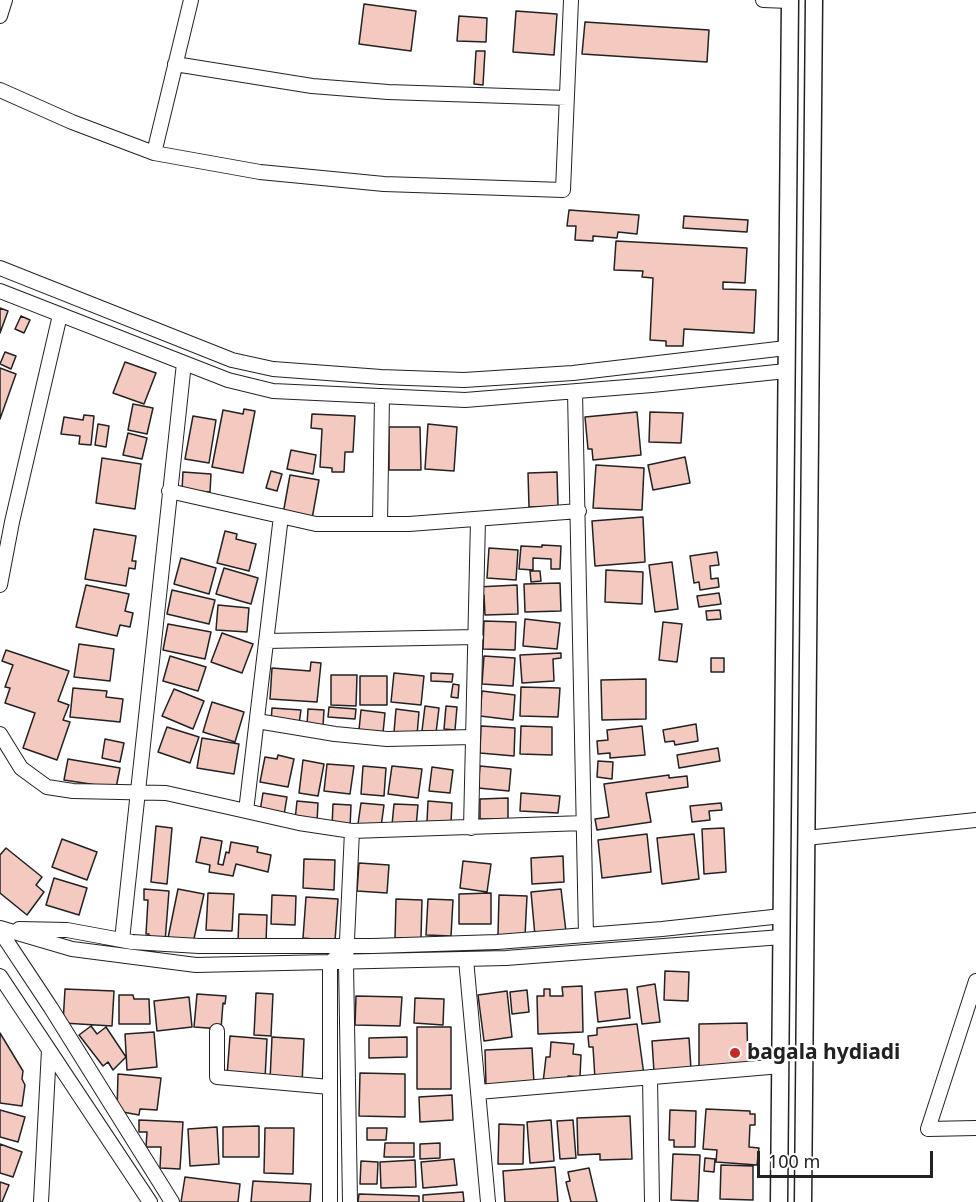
<!DOCTYPE html>
<style>
body{margin:0}
#map{position:relative;width:976px;height:1202px;overflow:hidden;background:#fff;font-family:"Noto Sans",sans-serif}
canvas{display:block}
.scale{position:absolute;left:757px;top:1151px;width:176px;height:27px;box-sizing:border-box;border:3px solid #222;border-top:0;padding-left:8px;font-size:18px;line-height:21px;white-space:nowrap;color:#222;-webkit-text-stroke:4px #fff;paint-order:stroke}
</style>
<div id="map">
<canvas width="976" height="1202"></canvas>
<div class="scale">100 m</div>
</div>
<script>
const c = document.querySelector('canvas').getContext('2d');
c.lineJoin = 'round';
function fillPath(path, color) {
  c.fillStyle = color;
  c.fill(path, 'evenodd');
}
function trace(path, color, width, dash) {
  c.strokeStyle = color;
  c.lineWidth = width;
  c.lineCap = dash ? 'butt' : 'round';
  c.setLineDash(dash || []);
  c.stroke(path);
}
function write(font, color, halo, rows, align = 'center') {
  c.font = font + ' "Noto Sans",sans-serif';
  c.lineWidth = 4.5;
  c.setLineDash([]);
  c.textBaseline = 'middle';
  c.strokeStyle = halo;
  c.fillStyle = color;
  for (const [text, x, y, turn = 0] of rows) {
    c.save();
    c.translate(x, y);
    c.rotate((+turn || 0) * Math.PI / 180);
    c.textAlign = isNaN(turn) ? turn : align;
    if (halo) c.strokeText(text, 0, 0);
    c.fillText(text, 0, 0);
    c.restore();
  }
}
const building = new Path2D(`
 M364 4 416 11 411 51 359 44Z
 M516 11 557 14 554 55 513 52Z
 M459 16 487 18 486 42 457 41Z
 M585 22 709 30 707 62 582 54Z
 M476 51H485L483 85 474 84Z
 M569 210 639 215 637 234 618 232 617 238 593 236V241L575 240 576 226H567Z
 M684 216 748 220 747 232 683 228Z
 M616 241 747 248 745 283 723 282V289L756 290 754 333 684 329 683 346H666V341L650 340 653 278 642 277 643 271 614 270Z
 M0 308 8 311 0 333Z
 M21 316 30 320 24 333 15 329Z
 M5 352 16 356 11 369 0 364Z
 M125 362 156 373 144 404 113 393Z
 M0 368 16 374 0 419Z
 M133 404 153 408 147 434 128 430Z
 M244 409 255 411 243 473 212 467 223 410 243 414Z
 M637 412 641 455 593 460 592 449H588L585 417Z
 M650 412 683 413 681 443 649 442Z
 M312 414 355 416 353 452H345L344 472H332V468L320 467 322 429 311 428Z
 M84 415 94 416 91 445 79 444 80 436 61 434 64 417 83 420Z
 M193 416 216 420 209 463 185 459Z
 M98 424 109 426 106 447 95 445Z
 M428 424 457 427 454 471 425 469Z
 M389 427H420L421 470H389Z
 M128 433 147 438 142 459 123 455Z
 M291 450 316 455 313 474 287 469Z
 M685 457 690 483 653 490 648 465Z
 M102 458 141 464 135 509 96 503Z
 M596 465 644 468 642 510 593 508Z
 M271 471 282 474 277 491 266 488Z
 M183 472 211 474 210 492 182 490Z
 M557 472 558 506 529 507 528 473Z
 M290 475 319 480 312 519 283 514Z
 M643 517 645 562 595 566 592 521Z
 M94 529 136 536 132 561H136L135 569 129 568 126 586 85 579Z
 M225 531 237 534 236 539 256 544 249 571 217 563Z
 M542 545 561 546 560 569H551V559L533 558V570L519 569 521 546 542 547Z
 M489 548 518 550 516 580 487 578Z
 M717 552 719 565 710 566 711 579 718 578 719 587 700 590 699 582 694 583 690 556Z
 M181 558 216 568 209 594 174 584Z
 M672 562 678 609 655 612 649 565Z
 M224 568 258 578 251 604 216 594Z
 M606 570 643 572 642 604 605 602Z
 M530 571H540L541 581 531 582Z
 M560 583 561 611 525 612 524 584Z
 M86 585 129 594 125 611 133 613 130 627 120 625 117 636 76 627Z
 M517 585 518 614 485 615 484 595H478L477 587Z
 M172 590 215 600 209 624 167 614Z
 M719 593 721 604 699 607 697 596Z
 M218 605 249 608 247 632 216 630Z
 M720 610 721 619 707 620 706 611Z
 M525 619 560 623 557 649 523 646Z
 M484 621 516 622 515 650 483 649Z
 M663 622 682 624 677 662 659 660Z
 M168 624 211 632 205 659 163 650Z
 M222 633 253 644 242 673 211 662Z
 M79 644 114 649 110 681 74 677Z
 M6 650 69 671 58 701 69 705 63 720 70 722 57 760 23 748 35 713 5 703 10 688 5 687 13 665 2 661Z
 M561 653V658L553 659 554 681 522 683 520 655Z
 M170 656 206 667 198 691 163 681Z
 M484 656 515 658 513 686 482 684Z
 M711 658H724V672H711Z
 M311 662 321 663 317 702 270 699 272 668 310 671Z
 M394 673 424 676 421 705 391 702Z
 M431 673 453 674 452 682 431 681Z
 M331 675H357L356 706 331 705Z
 M360 676H387V705H360Z
 M646 679V719L602 720 601 680Z
 M453 684 459 685 458 698 451 697Z
 M521 687 560 688 558 717 520 716Z
 M73 688 107 691 106 697 123 699 120 722 70 717Z
 M174 689 204 701 193 729 162 716Z
 M482 691 515 695 513 720 480 716Z
 M212 702 244 712 235 742 203 732Z
 M425 706 439 708 436 733 422 731Z
 M446 706 457 707 455 730 444 729Z
 M329 707 356 709 355 719 328 717Z
 M272 708 301 710 299 724 271 722Z
 M308 709 324 710 323 726 307 725Z
 M396 709 419 712 417 735 394 732Z
 M361 710 385 713 383 733 359 730Z
 M696 724 698 741 675 745 674 741 665 742 663 730Z
 M481 726 515 728 514 756 480 753Z
 M521 726 552 727V755L520 754Z
 M642 726 645 755 610 758V753L598 754 597 741 608 740 607 730Z
 M167 727 199 737 190 763 158 752Z
 M202 738 239 744 234 774 197 768Z
 M105 739 124 743 120 762 102 758Z
 M718 748 720 761 679 768 677 755Z
 M278 755 294 759 288 787 260 782 265 757 277 759Z
 M68 759 120 768 116 788 64 780Z
 M303 760 324 764 318 796 299 793Z
 M598 761 613 762 612 779 597 777Z
 M327 764 354 766 350 794 324 791Z
 M363 766 386 768 384 796 361 794Z
 M392 766 422 769 418 798 388 794Z
 M480 766 511 769 509 791 478 788Z
 M432 767 453 770 450 793 429 791Z
 M669 775V778L687 776 688 787 646 793 651 822 597 830 595 819 609 817 604 784Z
 M263 793 287 797 284 815 260 811Z
 M521 793 560 796 558 813 520 811Z
 M508 798V819H480V799Z
 M297 801 318 803 317 822 295 820Z
 M428 801 452 803 451 823 427 822Z
 M361 803 384 805 381 827 358 824Z
 M721 803 722 810 709 811 710 820 692 822 690 806Z
 M333 804 351 805 350 828 332 827Z
 M394 804 418 805 416 827 392 825Z
 M156 826 172 828 167 884 151 882Z
 M724 828 726 872 704 874 702 829Z
 M647 834 651 872 602 878 598 840Z
 M694 834 699 879 662 884 657 838Z
 M201 837 222 841 218 864 223 865 226 852 229 853 231 842 258 847 257 852 271 855 268 872 236 864 233 876 209 872 210 865 196 862Z
 M62 839 97 852 87 880 52 867Z
 M6 848 42 877 36 885 44 892 27 915 0 893V855Z
 M563 856 564 882 532 884 531 858Z
 M304 859 335 860 334 890 303 888Z
 M463 861 491 864 487 892 460 888Z
 M359 863 389 865 387 893 357 891Z
 M54 878 87 888 79 915 46 905Z
 M144 889 169 891 165 942 148 941 149 934H146L148 900H144Z
 M178 889 204 894 193 943 168 938Z
 M561 889 566 932 535 936 531 892Z
 M208 893 234 894 232 931 206 930Z
 M491 893V924H459V894Z
 M272 895 296 896 295 925 271 924Z
 M499 895 527 896 525 936 498 935Z
 M306 897 338 899 335 941 303 938Z
 M396 899 422 900 421 938H395Z
 M428 899 453 900 451 936 426 935Z
 M239 914 267 915 266 943 238 942Z
 M665 971 689 972 688 1001 664 1000Z
 M655 984 660 1022 642 1024 637 987Z
 M582 986 583 1032 538 1034 537 996H544V989H550V996H563L562 987Z
 M65 989 114 991 112 1026 63 1023Z
 M627 989 630 1018 598 1022 595 992Z
 M527 990 529 1012 512 1014 510 992Z
 M507 991 512 1037 484 1041 478 995Z
 M256 993 273 994 271 1036 254 1035Z
 M197 994 226 996 225 1004 223 1003 221 1029 194 1027Z
 M119 995H133L134 999H149L150 1024H119Z
 M356 996 402 997 400 1026 355 1025Z
 M189 997 192 1027 157 1031 154 1001Z
 M415 998 444 999 443 1025 414 1023Z
 M747 1023 748 1067 699 1070V1024Z
 M637 1024 644 1075 595 1079 593 1047H589L588 1036 597 1035V1028Z
 M91 1026 97 1034 106 1027 126 1057 113 1070 108 1062 103 1066 79 1035Z
 M417 1027H451V1089H417Z
 M154 1032 157 1067 127 1070 125 1034Z
 M0 1033 23 1071 22 1079 25 1085 22 1106 0 1103Z
 M230 1036 267 1039 265 1079 227 1076Z
 M272 1037 304 1039 302 1084 270 1080Z
 M407 1037V1057L369 1058V1038Z
 M689 1038 691 1069 654 1072 652 1041Z
 M551 1042 574 1044 573 1054 581 1055 580 1077 568 1076 567 1083H543L546 1057H550Z
 M532 1048 534 1083 486 1086 485 1050Z
 M360 1073 405 1074V1117L359 1116Z
 M118 1074 161 1078 157 1110 140 1109 139 1115 117 1111Z
 M452 1095 453 1120 420 1122 419 1097Z
 M706 1109 750 1111V1114H755V1125H750L749 1147 759 1148 757 1165 716 1162 717 1150 703 1149Z
 M0 1110 25 1117 18 1142 0 1137Z
 M670 1110 696 1111 695 1147H674V1140H669Z
 M630 1116 632 1159 600 1160V1154L578 1155 577 1118Z
 M139 1120 183 1122 180 1169 160 1168 161 1147H146L147 1132H139Z
 M551 1120 554 1161 530 1163 527 1122Z
 M573 1120 576 1158 560 1159 557 1121Z
 M499 1124 524 1125 523 1164H498Z
 M259 1126V1157H223V1127Z
 M217 1127 219 1164 190 1166 188 1129Z
 M265 1128H294L293 1174 264 1173Z
 M367 1128H387L386 1140H367Z
 M385 1143H414V1157H384Z
 M440 1143V1158L420 1159V1144Z
 M0 1144 22 1152 13 1177 0 1173Z
 M673 1154 700 1155 698 1201 671 1200Z
 M705 1158 715 1159 714 1172 704 1171Z
 M454 1159 457 1185 423 1188 421 1162Z
 M415 1160 416 1187 381 1188 380 1162Z
 M361 1161 378 1162 377 1184H360Z
 M721 1165 753 1166V1200L720 1199Z
 M555 1167 558 1202H505L503 1171Z
 M589 1168 597 1202H571L566 1182 570 1181 568 1172Z
 M185 1177 240 1184 238 1202H181Z
 M253 1181 311 1184 310 1202H251Z
 M0 1182 9 1185 2 1202H0Z
 M463 1192 464 1202H423V1195Z
 M359 1194 419 1196V1202H358Z`);
fillPath(building, '#f3c9c0');
trace(building, '#222', 1.5);
const minor = new Path2D(`
 M763 0 790 1
 M0 16 5 0
 M175 64 312 86 388 92 567 98
 M0 90 72 122 154 153 260 172 384 184 563 190 571 0
 M154 153 191 0
 M0 268 232 360 273 369 381 377 464 380 573 373 786 348
 M0 291 228 380 273 391 465 400 652 385 786 371
 M575 392 586 935
 M169 491 316 524H409L579 511
 M380 524 382 396
 M0 585 12 522 60 315
 M266 641 476 637
 M257 721 335 734 387 739 472 737
 M0 734 21 768 47 787 73 791 166 793 299 823 352 831 584 823
 M246 811 281 516
 M471 828 478 519
 M806 838 976 820
 M0 928 72 949 196 965 506 958 782 937
 M19 929 67 930 132 942 199 946H373L497 942 662 929 782 916
 M0 931 51 1008 172 1202
 M122 940 184 363
 M466 959 488 1202
 M0 976 150 1202
 M976 981 928 1129 976 1128
 M217 1031V1077L330 1087
 M650 1077 652 1202
 M478 1092 781 1066
 M41 1202 49 1050
 M330 1202V963L336 957
 M350 1202 346 962 352 831`);
const major = new Path2D(`
 M779 1202 790 0
 M803 1202 814 0`);
trace(minor, '#222', 16);
trace(major, '#222', 19);
trace(minor, '#fff', 14);
trace(major, '#fff', 16);
for (const [x, y, r, color] of [
 [735,1053,6,"#c62828"]
]) {
  const dot = new Path2D();
  dot.arc(x, y, r, 0, 2 * Math.PI);
  c.fillStyle = color;
  c.fill(dot);
  trace(dot, '#fff', 2);
}
write('bold 21px', '#222', '#fff', [
 ["bagala hydiadi",747,1053]
], 'left');
</script>
